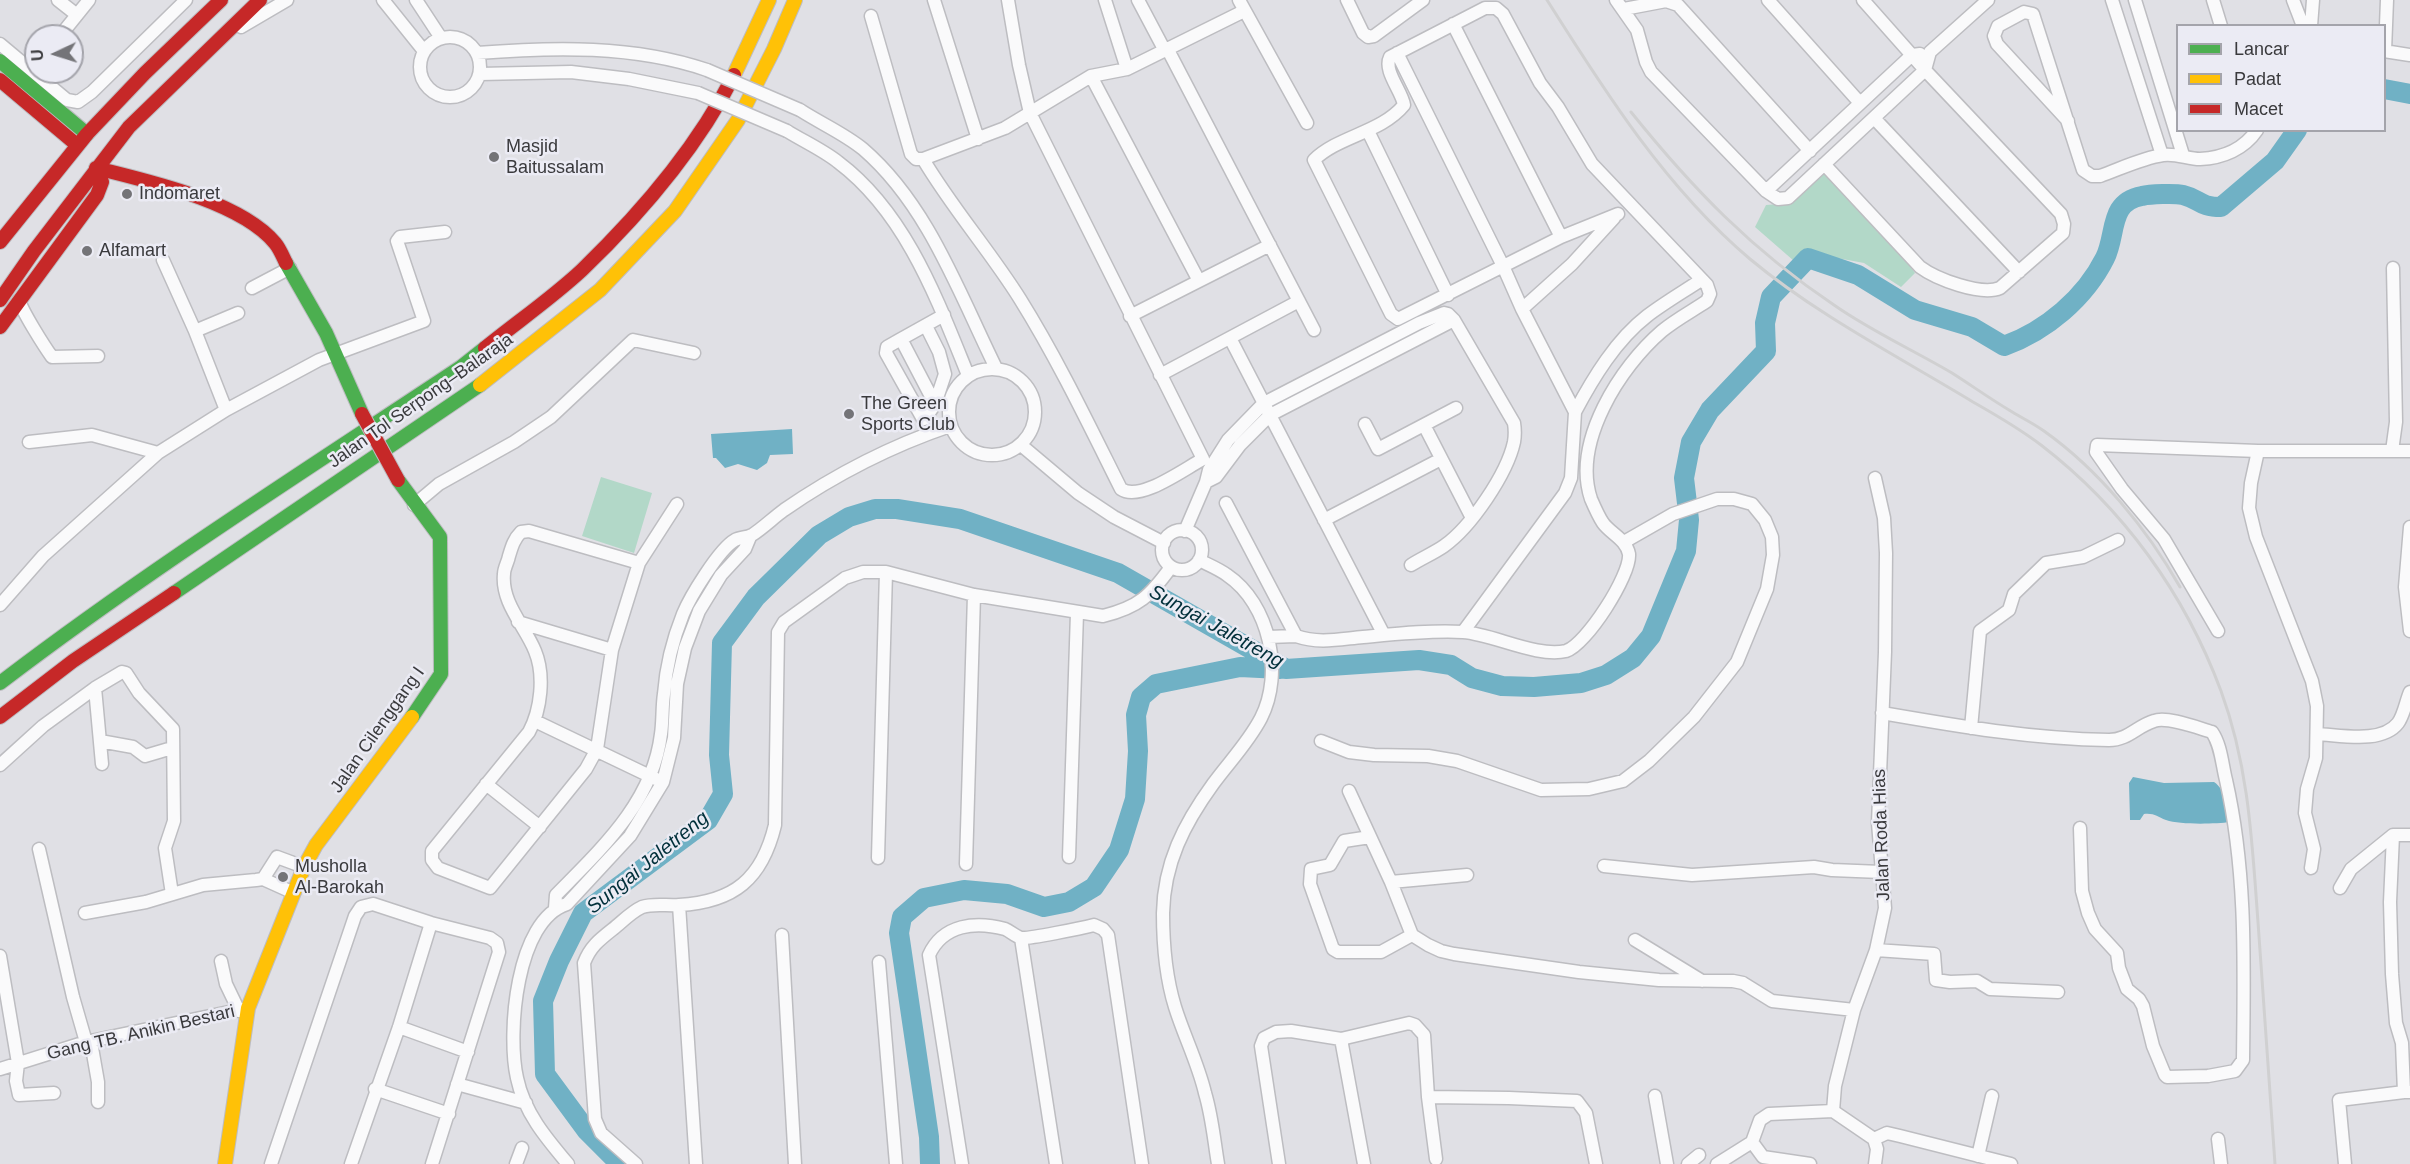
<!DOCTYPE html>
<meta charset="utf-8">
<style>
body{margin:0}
#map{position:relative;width:2410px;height:1164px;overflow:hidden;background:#e0e0e5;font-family:Helvetica,sans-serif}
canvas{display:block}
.legend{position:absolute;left:2176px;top:24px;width:210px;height:108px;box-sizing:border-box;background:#ebebf4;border:2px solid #a4a4ab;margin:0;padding:8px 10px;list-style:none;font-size:18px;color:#3a3a3d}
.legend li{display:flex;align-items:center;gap:12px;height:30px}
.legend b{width:30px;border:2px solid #a4a4ab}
.north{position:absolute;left:24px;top:24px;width:60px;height:60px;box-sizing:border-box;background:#ebebf4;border:2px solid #a4a4ab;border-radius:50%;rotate:266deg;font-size:16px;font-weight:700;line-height:24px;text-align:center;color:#3a3a3d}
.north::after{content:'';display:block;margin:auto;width:21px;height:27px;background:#747478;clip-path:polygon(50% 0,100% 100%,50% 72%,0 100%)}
</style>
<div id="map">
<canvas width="2410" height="1164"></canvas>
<ul class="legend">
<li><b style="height:8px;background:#4caf50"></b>Lancar</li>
<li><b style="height:8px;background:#ffc107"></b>Padat</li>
<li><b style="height:8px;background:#c62828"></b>Macet</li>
</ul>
<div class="north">U</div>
</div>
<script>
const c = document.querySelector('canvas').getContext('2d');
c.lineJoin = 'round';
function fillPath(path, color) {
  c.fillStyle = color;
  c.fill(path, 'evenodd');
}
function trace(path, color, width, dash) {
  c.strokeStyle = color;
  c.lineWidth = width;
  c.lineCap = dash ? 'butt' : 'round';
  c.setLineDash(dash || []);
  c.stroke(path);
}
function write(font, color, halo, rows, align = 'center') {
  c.font = font + ' Helvetica,sans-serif';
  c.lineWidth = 5;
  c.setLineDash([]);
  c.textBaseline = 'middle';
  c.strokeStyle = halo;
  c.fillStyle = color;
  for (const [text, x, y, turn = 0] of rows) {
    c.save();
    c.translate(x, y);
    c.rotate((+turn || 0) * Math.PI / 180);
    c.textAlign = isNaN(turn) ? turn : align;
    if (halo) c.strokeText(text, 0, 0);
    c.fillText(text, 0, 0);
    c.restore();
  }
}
fillPath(new Path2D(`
 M1825 173 1900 252 1915 273 1901 287 1864 263 1810 253 1794 261 1755 227 1766 205 1792 203Z
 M601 477 652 493 634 553 582 536Z`), '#b2d8c8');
fillPath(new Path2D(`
 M792 429 793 454 770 455 767 463 757 470 738 464 725 468 716 458H713L711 434Z
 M2133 777 2164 783 2214 782C2226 790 2228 809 2230 822 2215 824 2180 825 2166 820 2157 817 2155 813 2144 814L2140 820H2130L2129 783Z`), '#70b1c5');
trace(new Path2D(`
 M2384 89 2410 94
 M620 1164 587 1131 545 1074 543 1001 559 961 583 913 708 820 723 794 719 755 722 643 756 597 819 535 849 517 875 509H897L960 519 1118 573 1286 669 1419 660 1451 665 1472 678 1502 686 1534 687 1581 683 1606 675 1633 658 1651 636 1686 551 1689 520 1684 478 1691 442 1710 410 1766 351 1765 323 1771 297 1808 258 1858 275 1915 310 1972 327 2004 346C2046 331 2085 298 2105 258 2117 234 2108 202 2142 196 2150 194 2175 193 2183 195 2200 199 2199 207 2221 207L2275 161 2297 130
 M930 1164 929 1137 899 933 902 917 924 898 964 890 1007 894 1044 907 1069 902 1094 887 1119 850 1135 799 1138 751 1136 715 1141 697 1156 684 1240 667 1280 669`), '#70b1c5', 20);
const street = new Path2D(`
 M58 0 77 15
 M383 0 424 51
 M416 0 441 38
 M934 0 978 139
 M1105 0 1127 69
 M1138 0 1165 51
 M1239 0 1307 123
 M1347 0 1363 33 1368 37 1374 36 1423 0
 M1616 0 1637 30 1646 62 1651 72 1766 191 1778 199 1788 198 1925 70 1930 52 1988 0
 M1768 0 1860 103
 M2112 0 2162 155
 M2135 0 2183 155
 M2213 0 2221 26
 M2293 0 2303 26
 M1624 9 1666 1 1678 5 1810 151
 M871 16 911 154 916 159H923C952 208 990 251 1020 299 1058 360 1089 425 1121 489 1140 502 1184 469 1203 459L1030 113 1019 65 1008 0
 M1453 24 1561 237
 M2311 26 2313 0
 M241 27 287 0
 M60 36 89 0
 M420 67a30 30 0 1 1 60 0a30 30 0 1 1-60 0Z
 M0 44 67 100 78 102 92 92 186 0
 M1168 50 1314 330
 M2384 51 2410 55
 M2385 51 2387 0
 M477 53C553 47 634 45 707 70
 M1397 53 1503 266 1522 309 1575 412 1571 478 1565 493 1463 632
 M480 74 571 72 629 79 698 93
 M1091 76 1199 281
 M800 110C820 123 845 134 863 149 928 205 959 293 996 368
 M1874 118 2019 272
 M2068 121 1997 44 1994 36 1998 26 2024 12 2033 14 2083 170 2092 176H2100C2120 169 2142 158 2163 155 2176 153 2188 159 2200 159 2223 158 2244 149 2257 130
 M787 131C803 141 823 150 838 162 906 213 937 299 968 375
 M1368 131 1448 295
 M923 159 1005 128 1091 76 1127 69 1244 11
 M1824 164 1920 267C1936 279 1981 296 2000 288L2063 233 2064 224 2061 214 1925 70 1863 0
 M1766 191 1912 55 1920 54
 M163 260 195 331 226 410
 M252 288 290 268
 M19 300C22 311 44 346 52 357L98 356
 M1522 309 1572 264 1614 218
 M1130 316 1270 245
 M195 331 238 313
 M1230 338 1384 635
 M901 339 887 347 886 353 923 419H925L935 404 945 374 939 352 926 326
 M949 412a43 43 0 1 1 86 0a43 43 0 1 1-86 0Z
 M1160 375 1299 301
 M935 404 901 339 944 315
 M1575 412C1593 378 1616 340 1647 316 1664 303 1683 292 1701 280
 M1365 424 1378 449 1456 408
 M1424 425 1472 518
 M29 442 92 435 158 453
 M1021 445 1078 493 1114 517 1164 543
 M2258 451 2251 483 2249 508 2256 537 2312 681 2317 706 2316 758 2307 789 2305 813 2314 849 2311 868
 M2392 451 2396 422 2393 268
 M1206 482 1216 477 1240 445 1270 415 1454 320
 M1226 503 1296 636C1319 644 1340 639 1363 637 1395 634 1432 630 1463 632 1493 634 1537 658 1566 651 1586 645 1631 575 1629 554 1626 539 1611 534 1603 523 1599 517 1594 506 1591 499 1572 442 1620 367 1662 331 1675 320 1692 311 1707 301L1710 294 1707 285 1592 164 1558 107 1540 83 1503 14 1496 8H1485L1390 57C1383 71 1402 91 1404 105 1381 133 1338 136 1314 160L1391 314 1398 319 1561 237 1618 214
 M414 505 439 484 514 442 551 417 633 340 694 353
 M1324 520 1441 459
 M2410 527 2405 587 2410 631
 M1162 550a20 20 0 1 1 40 0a20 20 0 1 1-40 0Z
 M1185 531 1206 482 1209 470 1228 440 1264 403 1419 323 1444 313 1448 314 1454 320 1514 423C1515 429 1515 436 1514 442 1507 474 1471 527 1444 546 1434 553 1422 558 1411 565
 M1199 560C1209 565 1219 569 1227 575 1270 604 1284 673 1261 718 1248 743 1229 762 1213 784 1184 824 1164 863 1163 913 1163 943 1166 978 1175 1007 1184 1036 1198 1063 1205 1093 1212 1116 1214 1140 1218 1164
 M639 563 529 531 521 532C514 539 512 546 509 556 508 562 504 568 504 574 501 603 525 626 535 651 545 675 541 710 529 732L432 851V860L438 868 490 888 586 769 597 749 612 650 639 563 677 504
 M0 605 43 556 158 453 226 410 319 360 424 321 397 241 400 237 445 232
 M518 622 612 650
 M2218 631 2164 539 2122 489 2096 452 2097 445 2258 451H2410
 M1268 637 1296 636
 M95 688 122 672 126 673 139 693 173 729 174 821 165 848 172 894
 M1882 713C1957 726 2032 739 2109 740 2128 740 2137 726 2154 721 2167 716 2198 728 2212 732 2221 745 2222 764 2226 780 2247 873 2244 965 2243 1060L2235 1071 2208 1076 2167 1077 2165 1075 2153 1046 2143 1006 2139 999 2127 989 2119 968 2117 953 2095 929 2088 913 2082 891 2080 828
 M535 721 656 779
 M1971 728 1980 631 2009 610 2014 594 2046 563 2083 557 2118 540
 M2317 734C2341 735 2382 744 2398 723 2404 715 2406 701 2410 692
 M100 741 133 747 145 756 172 748
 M1321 741 1349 752 1374 755 1428 756 1457 761 1541 790 1589 789 1623 781 1649 761 1694 717 1737 662 1767 589 1773 555 1772 537 1765 520 1752 504 1734 499H1717L1673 514 1624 542
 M0 765 43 726 95 688 102 764
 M486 784 540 827
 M1349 791 1391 882 1412 935 1428 945 1441 951 1454 954 1579 972 1659 980 1733 981 1743 983 1772 1001 1854 1010
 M2393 835 2390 902 2392 974 2396 1023 2402 1043 2404 1092H2410
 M1370 837 1344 841 1330 865 1311 869 1310 884 1333 949 1338 952H1381L1412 935
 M39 849 73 997 86 1042
 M1069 857 1077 613
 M878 858 886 572
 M966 864 974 595
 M1604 866 1692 875 1814 867 1832 870 1881 872
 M263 879 277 857 304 867
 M1391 882 1467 875
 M2340 888 2351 869 2393 835H2410
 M679 905 696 1164
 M555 908 556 895C601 849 653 802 661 734 663 721 662 707 664 694 666 667 673 639 683 614 690 597 719 549 735 540 740 537 747 538 752 535 763 528 773 518 784 510 836 474 891 446 950 426
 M85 913 146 902 203 885 256 880 263 879 294 893
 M782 935 795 1164
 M1021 938 1056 1164
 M1635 940 1702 981
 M1876 950 1934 954 1936 980 1950 982 1977 981 1990 989 2058 992
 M0 956 18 1063 16 1081 19 1095 54 1093
 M221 961 226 984 239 1011
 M879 962 896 1164
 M399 1027 468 1052
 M1341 1039 1364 1164
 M91 1042 98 1082V1102
 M0 1069 86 1042 248 1008
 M457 1084 526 1103
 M375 1089 449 1114
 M1655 1096 1667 1164
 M1428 1097 1509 1098 1577 1101 1586 1113 1596 1164
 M1833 1111 1835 1086 1854 1010 1876 950 1885 908 1878 823 1885 652 1886 553 1884 518 1875 478
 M1833 1111 1874 1139 1877 1149 1875 1164
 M1874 1139 1887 1133 1900 1136 2011 1164
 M2218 1139 2221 1164
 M1752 1142 1763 1157 1810 1164
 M1978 1156 1992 1096
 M271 1164 355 916 361 907 373 904 431 923 490 938 497 943 499 952 432 1164
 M351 1164 399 1027 431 923
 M516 1164 522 1148
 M568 1164C546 1138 524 1112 517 1078 507 1033 516 920 567 904L630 836 663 782 674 738 677 684 685 648 699 611 721 575 745 549 750 537
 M636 1164 601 1133 595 1119 584 963C590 947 599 940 613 929 622 922 631 912 642 907 653 903 667 906 679 905 734 902 762 879 775 825L778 632 784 622 845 578 863 572H886L974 595 1103 616C1139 607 1150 596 1171 567
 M962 1164 929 955C943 924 976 921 1005 929 1010 931 1015 936 1021 938 1029 939 1082 928 1094 925L1103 929 1108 935 1142 1164
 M1279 1164 1261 1046 1264 1038 1276 1032 1291 1031 1341 1039 1409 1023 1415 1025 1424 1035 1428 1097 1436 1159
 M1688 1164 1699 1155
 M1717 1164 1752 1142 1760 1120 1769 1114 1833 1111
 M2345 1164 2339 1100 2404 1092`);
const fast = new Path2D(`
 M0 61 87 134
 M286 263 326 333 362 414
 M398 480 440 537 441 674 412 717
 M174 593 480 385
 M0 683C148 570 306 470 461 367L485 348`);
const slow = new Path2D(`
 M734 75 769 0
 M480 385 600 290 675 211 738 120 774 49 795 0
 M225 1164 248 1008 304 867 316 845 412 717`);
const jam = new Path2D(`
 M0 80 77 145
 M96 168C147 181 240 201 275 243 280 249 283 257 286 263
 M0 242 87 134 145 73 221 0
 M0 300 34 251 129 127 260 0
 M0 327 97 195 102 182 96 168
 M485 348C517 322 552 298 582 270 641 213 697 148 734 75
 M0 717 73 661 174 593`);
trace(street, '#bdbdc1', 15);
trace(fast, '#bdbdc1', 16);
trace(slow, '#bdbdc1', 16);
trace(jam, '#bdbdc1', 16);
trace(street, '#fafafb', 12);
trace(fast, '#4caf50', 14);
trace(slow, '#ffc107', 14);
trace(jam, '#c62828', 14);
trace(new Path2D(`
 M1547 0C1605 92 1666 188 1750 259 1817 315 1899 357 1973 402 1996 415 2020 429 2041 445 2123 508 2185 594 2221 691 2249 767 2252 842 2258 922 2264 1003 2269 1083 2275 1164
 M1631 112C1693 189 1752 250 1834 305 1871 331 1913 350 1952 373 1971 385 1989 398 2009 410 2020 417 2033 423 2044 431 2099 470 2147 529 2180 587`), '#d0d0d1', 3);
const streetBridge = new Path2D(`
 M707 70 800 110
 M698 93 787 131`);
const jamBridge = new Path2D(`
 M362 414 398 480`);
trace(streetBridge, '#bdbdc1', 15, []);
trace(jamBridge, '#bdbdc1', 16, []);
trace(streetBridge, '#fafafb', 12);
trace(jamBridge, '#c62828', 14);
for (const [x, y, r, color] of [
 [494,157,6,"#747478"],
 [127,194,6,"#747478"],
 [87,251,6,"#747478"],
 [849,414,6,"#747478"],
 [283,877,6,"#747478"]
]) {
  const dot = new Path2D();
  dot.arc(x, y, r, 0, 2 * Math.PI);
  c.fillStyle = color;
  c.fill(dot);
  trace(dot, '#ebebf4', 2);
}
write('18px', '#3a3a3d', '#ebebf4', [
 ["Masjid",506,147],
 ["Baitussalam",506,168],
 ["Indomaret",139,194],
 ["Alfamart",99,251],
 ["The Green",861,404],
 ["Sports Club",861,425],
 ["Musholla",295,867],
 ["Al-Barokah",295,888]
], 'left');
write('18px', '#3a3a3d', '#ebebf4', [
 ["Jalan Tol Serpong–Balaraja",421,401,-35],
 ["Jalan Cilenggang I",378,730,-55],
 ["Jalan Roda Hias",1882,835,-92],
 ["Gang TB. Anikin Bestari",141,1033,-13]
]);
write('italic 20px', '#012f3a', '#ebebf4', [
 ["Sungai Jaletreng",1216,627,29],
 ["Sungai Jaletreng",648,863,-39]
]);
</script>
